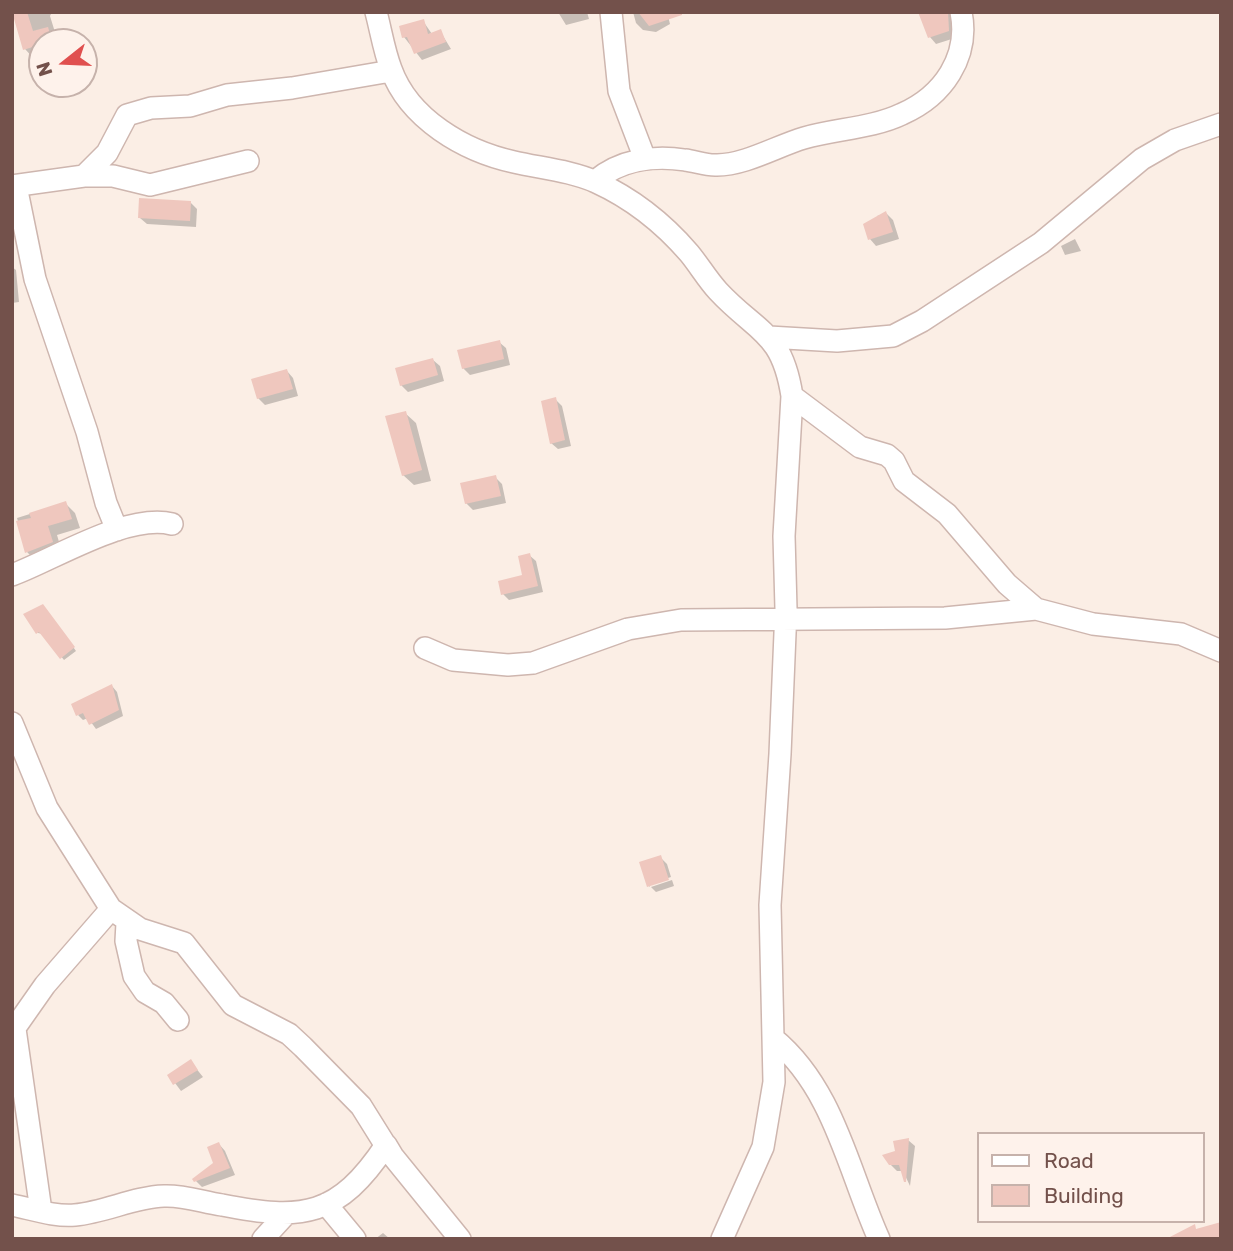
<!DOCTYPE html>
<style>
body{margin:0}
#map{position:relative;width:1233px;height:1251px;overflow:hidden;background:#fbeee5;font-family:Rubik,sans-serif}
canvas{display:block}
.frame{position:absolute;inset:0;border:14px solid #73514b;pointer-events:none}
.legend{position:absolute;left:977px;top:1132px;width:228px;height:91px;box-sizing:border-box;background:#fef2eb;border:2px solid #c6b2ab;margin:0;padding:9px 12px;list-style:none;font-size:21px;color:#73514b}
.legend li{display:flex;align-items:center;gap:14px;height:35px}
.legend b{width:35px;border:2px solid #c6b2ab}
.north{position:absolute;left:28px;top:28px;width:70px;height:70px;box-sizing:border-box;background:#fef2eb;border:2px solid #c6b2ab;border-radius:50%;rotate:252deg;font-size:19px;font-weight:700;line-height:28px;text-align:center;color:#73514b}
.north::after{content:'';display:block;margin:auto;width:24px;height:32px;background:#e0504f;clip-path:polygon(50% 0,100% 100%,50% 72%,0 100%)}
</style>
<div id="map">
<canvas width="1233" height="1251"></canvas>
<div class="frame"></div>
<ul class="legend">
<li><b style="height:9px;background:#fff"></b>Road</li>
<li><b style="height:19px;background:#efc7be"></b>Building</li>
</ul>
<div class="north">N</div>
</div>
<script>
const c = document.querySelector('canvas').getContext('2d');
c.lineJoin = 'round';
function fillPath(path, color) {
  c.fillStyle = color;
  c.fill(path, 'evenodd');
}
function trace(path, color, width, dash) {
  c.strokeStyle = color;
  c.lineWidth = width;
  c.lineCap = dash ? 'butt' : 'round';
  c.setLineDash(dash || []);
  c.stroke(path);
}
fillPath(new Path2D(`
 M13 12H52L50 16 58 42H42V58L35 60 25 49Z
 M558 12H587L589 19 566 25Z
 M633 12H667L670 24 656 32 643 30 636 23Z
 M920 12H956L955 38 936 44 930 37Z
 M423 21 432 34 440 31 451 49 422 60 404 37Z
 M190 202 197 209 196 227 147 224 140 218Z
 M886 213 893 220 899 239 876 246 870 239 879 220 877 216Z
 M1075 239 1081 251 1065 255 1061 246Z
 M12 267 16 270 19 302 12 303Z
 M499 342 506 348 510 365 470 375 463 368Z
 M433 360 440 366 444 381 408 392 401 385Z
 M287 371 293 378 298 396 265 405 258 398Z
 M555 399 562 406 571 446 558 449 551 443Z
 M405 413 416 423 431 481 414 485 403 475Z
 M495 477 502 484 506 503 473 510 466 503Z
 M65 503 75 513 80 528 57 535 62 552 36 561 27 552 17 518Z
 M529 555 536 561 543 592 509 600 503 594 524 577Z
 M46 609 76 651 64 660 43 634 38 633 26 614Z
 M112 686 117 692 123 716 96 729 88 718 83 720 78 715Z
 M660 857 667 864 671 877 650 884V887L649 886Z
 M672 880 674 886 656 892 651 887Z
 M191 1062 203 1077 181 1091 169 1075Z
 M908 1140 915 1146 910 1186 903 1171H897L890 1164Z
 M219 1144 225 1151 235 1175 202 1187 195 1180 215 1164Z
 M383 1233 390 1239H375Z`), '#0003');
fillPath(new Path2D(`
 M12 12H27L33 31 48 27 52 41 23 50Z
 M638 12H682V15L649 26Z
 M918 12H948L949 31 928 38Z
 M424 19 428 34 441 29 446 42 414 54 407 37 402 38 399 26Z
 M139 198 191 201 190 221 138 218Z
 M886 211 893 232 868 240 863 224Z
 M500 340 504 359 462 369 457 350Z
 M433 358 438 375 400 386 395 368Z
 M287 369 293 389 257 399 251 379Z
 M556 397 565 440 550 444 541 401Z
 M406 411 422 470 402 476 385 416Z
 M496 475 501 496 465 504 460 483Z
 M66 501 72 519 48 526 53 542 25 553 16 521 31 518 29 513Z
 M530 553 538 586 501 595 498 581 522 575 518 556Z
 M43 604 75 647 60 659 39 632 36 634 23 614Z
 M112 684 119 710 89 725 83 713 76 716 71 704Z
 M661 855 669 880 647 887 639 862Z
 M191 1059 198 1070 173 1085 167 1075Z
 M909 1138 906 1182H904L899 1165H889L882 1155 895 1151 893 1141Z
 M219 1142 230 1168 194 1182 192 1179 213 1163 207 1147Z
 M1221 1222V1239H1166L1195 1224 1196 1229Z`), '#efc7be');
const minor = new Path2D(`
 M376 12C381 31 384 51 391 69 409 119 464 151 514 162 540 168 572 171 596 182 631 198 664 224 689 253 699 265 707 279 718 291 757 333 782 331 792 396L784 536 786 609 780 754 770 905 774 1082 763 1147 722 1239
 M611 12 619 91 645 159
 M84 176 107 153 127 115 151 108 190 106 227 95 292 88 391 71
 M595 181C620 160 653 155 685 160 695 161 707 166 717 165 745 165 777 146 804 138 835 129 873 128 902 114 943 96 970 57 961 12
 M12 186 84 176H113L150 185 248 161
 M16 186 35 279 87 432 106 503 117 530
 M769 337 837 341 893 336 922 321 1041 243 1142 159 1175 140 1221 124
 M792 396 860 447 887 455 894 461 904 481 947 514 1007 584 1036 609
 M12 575C55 559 127 513 172 524
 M425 648 453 660 508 665 533 663 628 629 681 620 945 618 1036 609 1093 624 1181 634 1221 651
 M12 723 47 808 111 909 140 929 184 943 233 1005 289 1034 303 1047 361 1106 391 1154 460 1239
 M127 923 126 941 134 976 145 992 164 1003 178 1020
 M15 1029 41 1211
 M12 1032 45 985 111 909
 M773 1038C834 1088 848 1170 879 1239
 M326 1204 355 1239
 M12 1205C32 1209 55 1217 75 1215 106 1212 134 1197 164 1196 184 1195 202 1202 222 1205 303 1221 338 1217 386 1145L392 1155
 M263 1239 285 1215`);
trace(minor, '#ceb6af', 24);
trace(minor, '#fff', 21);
</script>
